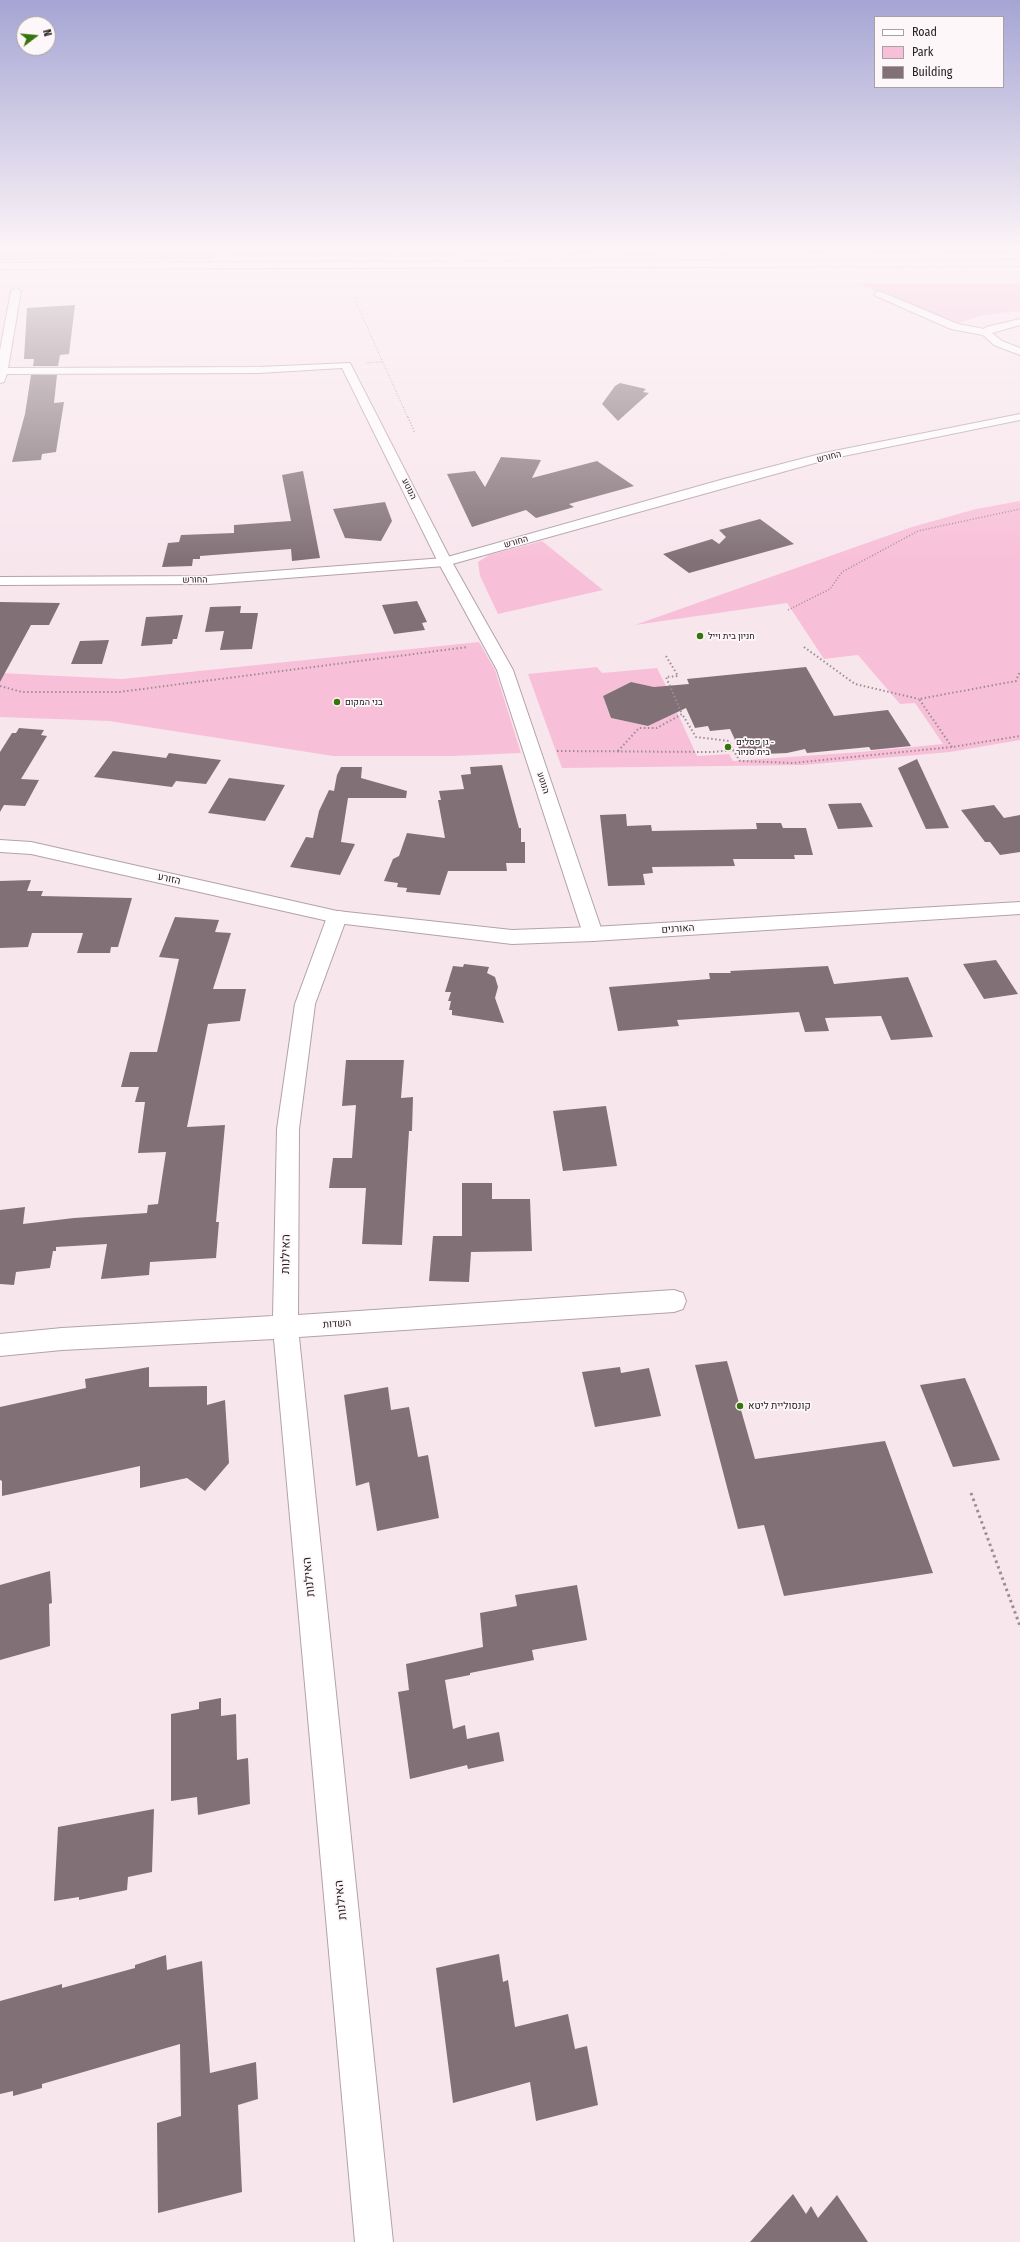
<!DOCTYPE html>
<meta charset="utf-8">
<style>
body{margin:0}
#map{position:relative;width:1020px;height:2242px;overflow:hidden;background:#f8e6ed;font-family:"Fira Sans Condensed",sans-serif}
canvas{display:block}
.legend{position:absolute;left:874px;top:16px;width:130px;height:72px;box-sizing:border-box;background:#fef7f9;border:1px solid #a8a1a3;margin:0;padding:5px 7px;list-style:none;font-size:12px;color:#272123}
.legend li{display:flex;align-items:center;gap:8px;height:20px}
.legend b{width:20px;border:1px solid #a8a1a3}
.north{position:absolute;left:16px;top:16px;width:40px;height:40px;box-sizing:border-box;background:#fef7f9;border:1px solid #a8a1a3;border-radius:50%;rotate:74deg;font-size:11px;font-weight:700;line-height:16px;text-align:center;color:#272123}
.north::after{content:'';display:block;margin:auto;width:14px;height:18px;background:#37740b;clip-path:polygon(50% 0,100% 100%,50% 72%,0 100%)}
</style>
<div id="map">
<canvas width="1020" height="2242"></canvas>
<ul class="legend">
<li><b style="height:5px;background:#fff"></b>Road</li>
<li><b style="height:11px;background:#f8c0d8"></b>Park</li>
<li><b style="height:11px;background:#817177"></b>Building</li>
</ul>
<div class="north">N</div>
</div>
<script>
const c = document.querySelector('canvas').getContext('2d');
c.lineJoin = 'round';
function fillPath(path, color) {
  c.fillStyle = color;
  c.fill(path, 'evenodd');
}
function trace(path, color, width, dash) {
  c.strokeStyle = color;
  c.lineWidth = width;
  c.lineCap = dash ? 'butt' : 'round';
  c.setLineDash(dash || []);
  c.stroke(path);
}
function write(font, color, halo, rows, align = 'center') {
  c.font = font + ' "Fira Sans Condensed",Heebo,sans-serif';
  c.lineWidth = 3.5;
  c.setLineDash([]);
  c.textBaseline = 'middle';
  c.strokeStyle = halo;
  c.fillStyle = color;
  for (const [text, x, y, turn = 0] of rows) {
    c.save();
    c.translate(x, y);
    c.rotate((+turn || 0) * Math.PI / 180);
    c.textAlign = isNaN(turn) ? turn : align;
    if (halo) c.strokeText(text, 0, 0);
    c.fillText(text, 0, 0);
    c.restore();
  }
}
fillPath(new Path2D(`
 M0 249H218L212 259 0 260Z
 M234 249H1020V254L230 256Z
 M858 284H1020V311L984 315 959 323Z
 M1020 501V740L950 752 804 765 562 768 528 674 597 667 602 673 657 668 668 690 631 682 603 696 611 718 648 726 677 712 697 756 729 754 733 761 860 752 943 744 915 703 900 704 858 655 824 659 787 603 635 625 912 527 976 509Z
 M542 541 603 590 498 614 480 576 478 562 489 555Z
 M479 642 495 670 521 753 454 756H333L109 721 0 717V673L122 679Z`), '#f8c0d8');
fillPath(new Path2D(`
 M75 305 69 354 60 355 58 366H33L34 359H24L27 308Z
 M31 375H57L54 403 64 402 56 452 42 454 41 460 12 462 25 414Z
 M620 383 646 389 643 392 649 393 618 421 602 404 615 386Z
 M501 457 541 460 532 478 597 461 634 486 569 504 574 507 536 518 526 510 472 527 447 474 475 471 485 487Z
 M303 471 320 558 292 561 291 549 200 556V559H193L192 566 162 567 168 543 179 542 181 535 234 533V525L291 521 282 475Z
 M385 502 392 521 381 541 345 538 333 509Z
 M760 519 794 544 689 573 663 554 712 539 719 544 726 537 719 530Z
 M417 601 427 622 422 623 425 630 394 634 382 605Z
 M0 602 60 603 49 625H31L0 682Z
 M241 606 240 613H258L252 649 220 650 224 631 205 632 210 607Z
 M183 615 177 639H173L172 644 141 646 146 617Z
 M109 640 102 664H71L80 641Z
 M806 667 834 716 888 710 911 746 871 750 869 747 807 753 805 749 787 753 742 755 730 729 710 731 708 726 695 728 686 708 648 726 611 718 603 696 631 682 654 687 689 684 687 679Z
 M19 728 44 730 41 735 47 736 21 779 39 780 25 806 4 805 0 812V752L12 733H16Z
 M113 751 166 758 169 753 221 760 206 784 176 781 172 787 94 777Z
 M917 759 949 828 926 829 898 768Z
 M502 765 519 828H521V842H525V863H506L507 871H448L440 895 406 892 407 888 397 887 398 883 384 881 393 859 399 856 407 833 445 838 438 800H441L439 791 464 789 461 775 471 774 470 767Z
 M341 767H362L361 778 407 791 406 798H348L341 842 355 844 340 875 290 867 306 837 313 838 319 811 329 790 334 791 337 775Z
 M229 778 285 785 265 821 208 813Z
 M861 803 873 827 838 829 828 804Z
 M994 805 1004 818 1020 815V852L1000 855 990 842H985L961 810Z
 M626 814 627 826 651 825 652 831 757 829 756 823H781L783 828H806L813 855H794L795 859H733L735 866 652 867 653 873 643 874 645 885 608 886 600 815Z
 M31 880 27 891H43L41 896 132 898 118 947H111L110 953H77L83 933H32L28 947 0 948V881Z
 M175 917 219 920 215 932 231 933 213 989H246L240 1021 208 1024 187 1127 225 1125 216 1222H219L216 1258 150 1262 149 1275 101 1279 107 1244 56 1247V1251H53L50 1268 16 1272 14 1285 0 1284V1210L25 1207 23 1224 74 1218 147 1213 148 1205 158 1204 166 1152 138 1153 145 1102H135L139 1087H121L130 1052H157L179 959 159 957Z
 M996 960 1018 994 984 999 963 964Z
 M464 964 489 967 487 973 495 977 498 987 495 998 504 1023 452 1015V1010H449L451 1001H448L451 992H445L453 966 463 967Z
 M828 966 834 984 908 977 933 1037 891 1040 881 1016 825 1018 829 1031 805 1032 799 1012 677 1020 679 1026 618 1031 609 987 710 979 709 973H731L730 971Z
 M346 1060H404L401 1098 413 1097 412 1131H409L402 1245 362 1244 366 1188H329L333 1158H352L356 1105 342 1106Z
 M606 1106 617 1166 563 1171 553 1111Z
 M462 1183H492V1199H530L532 1251 471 1252 469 1282 429 1281 433 1236H462Z
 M727 1361 755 1459 885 1441 933 1573 784 1596 764 1525 738 1529 695 1365Z
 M149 1367V1387L207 1386V1405L225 1400 229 1463 205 1491 187 1478 140 1488V1466L2 1496V1481L0 1480V1407L86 1388 85 1379Z
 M620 1367 621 1373 649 1368 661 1416 595 1427 582 1372Z
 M965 1378 1000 1460 953 1467 920 1385Z
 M388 1387 391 1410 409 1407 418 1457 428 1455 439 1518 377 1531 369 1482 356 1486 344 1395Z
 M50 1571 52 1603 49 1604 50 1646 0 1660V1585Z
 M577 1585 587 1640 532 1650 534 1660 470 1673V1675L445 1680 453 1729 465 1725 467 1739 499 1732 504 1761 468 1769 467 1765 410 1779 398 1692 409 1690 406 1664 483 1647 480 1613 517 1606 515 1595Z
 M221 1698V1716L236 1714 237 1760 248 1758 250 1804 198 1815 197 1797 171 1801V1714L199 1709V1702Z
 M154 1809 152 1872 128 1877 127 1890 79 1900V1897L54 1901 58 1827Z
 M499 1954 503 1982 508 1980 515 2027 568 2014 575 2049 587 2046 598 2105 536 2121 530 2082 453 2103 436 1968Z
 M166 1955 167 1970 202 1961 210 2073 256 2062 258 2099 238 2105 242 2192 158 2213 157 2123 181 2116 180 2044 42 2084V2088L13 2096V2091L0 2094V2001L62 1984V1988L135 1968V1965Z
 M793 2194 806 2214 811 2206 818 2218 837 2195 868 2242H750Z`), '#817177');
const minor = new Path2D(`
 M16 288 21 291 8 368 259 367 350 363 452 562 513 670 603 934 600 939 593 941 586 939 583 934 497 670 438 562 342 368 259 373 7 374 4 382 0 383V350L11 291Z
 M879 291 958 324 984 329 986 327 1020 319V325L992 333 1002 341 1020 348V355L994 345 983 335 951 329 876 296 874 294Z
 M337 911 344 912 347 917 315 1004 299 1129 298 1315 674 1290 683 1293 686 1301 683 1309 674 1312 299 1337 393 2242H355L274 1339 62 1350 0 1356V1334L62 1328 273 1316 277 1129 295 1004 327 917 330 912Z`);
const tertiary = new Path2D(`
 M1020 414V420L829 459 445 566 208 584 0 585V577L208 576 444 558 724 479 824 453Z
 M0 840 31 842 337 911 512 930 593 927 1020 902V914L593 941 512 944 337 923 31 854 0 852Z`);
const motorway = new Path2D(`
 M1020 260V266L0 269V263Z`);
trace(minor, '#b3a2a9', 2);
trace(tertiary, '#b3a2a9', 2);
trace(motorway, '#b3a2a9', 2);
trace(new Path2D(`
 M356 302 408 418
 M366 363 383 362`), '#9b8e93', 1, [1, 1.5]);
trace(new Path2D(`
 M408 417 415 433
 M788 610 830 589 842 572 918 531 1020 509`), '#9b8e93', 1.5, [1, 2]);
trace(new Path2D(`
 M804 647 855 684 919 699
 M666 656 678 676 666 677 682 714
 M0 686 22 692H119L468 647
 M952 747 919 699 1016 681 1020 671
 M557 751 713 752 733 750 740 761 793 763 952 747 1020 736
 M618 751 639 728H657L682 714 696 737 729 741 733 750`), '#9b8e93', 2, [1.5, 2.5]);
trace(new Path2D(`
 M971 1493 1020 1626`), '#9b8e93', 3, [2.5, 3.5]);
fillPath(minor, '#fff');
fillPath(tertiary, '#fff');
fillPath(motorway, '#fff');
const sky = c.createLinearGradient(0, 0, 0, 563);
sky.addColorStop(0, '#a5a5d4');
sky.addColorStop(0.44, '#fcf4f7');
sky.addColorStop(1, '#fcf4f700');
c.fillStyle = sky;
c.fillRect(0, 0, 1020, 563);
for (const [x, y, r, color] of [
 [700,636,4,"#37740b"],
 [337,702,4,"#37740b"],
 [728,747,4,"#37740b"],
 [740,1406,4,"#37740b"]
]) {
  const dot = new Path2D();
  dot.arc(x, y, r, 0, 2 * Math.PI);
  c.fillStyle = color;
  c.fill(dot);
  trace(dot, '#fef7f9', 1.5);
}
write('9px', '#272123', '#fef7f9', [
 ["החורש",829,457,-13],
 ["הנוטע",409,489,64],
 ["החורש",516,542,-16],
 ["החורש",195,580,-1],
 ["הנוטע",543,783,72]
]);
write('9px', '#272123', '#fef7f9', [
 ["חניון בית וייל",708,636],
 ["בני המקום",345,702],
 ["גן פסלים -",736,742],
 ["בית סניור",736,752]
], 'left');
write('10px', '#272123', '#fef7f9', [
 ["הזורע",169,879,13],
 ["האורנים",678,929,-4],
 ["השדות",337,1324,-4]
]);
write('10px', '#272123', '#fef7f9', [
 ["קונסוליית ליטא",748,1406]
], 'left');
write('12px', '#272123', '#fef7f9', [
 ["האילנות",286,1254,-89],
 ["האילנות",309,1577,-96],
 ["האילנות",341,1900,-96]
]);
</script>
